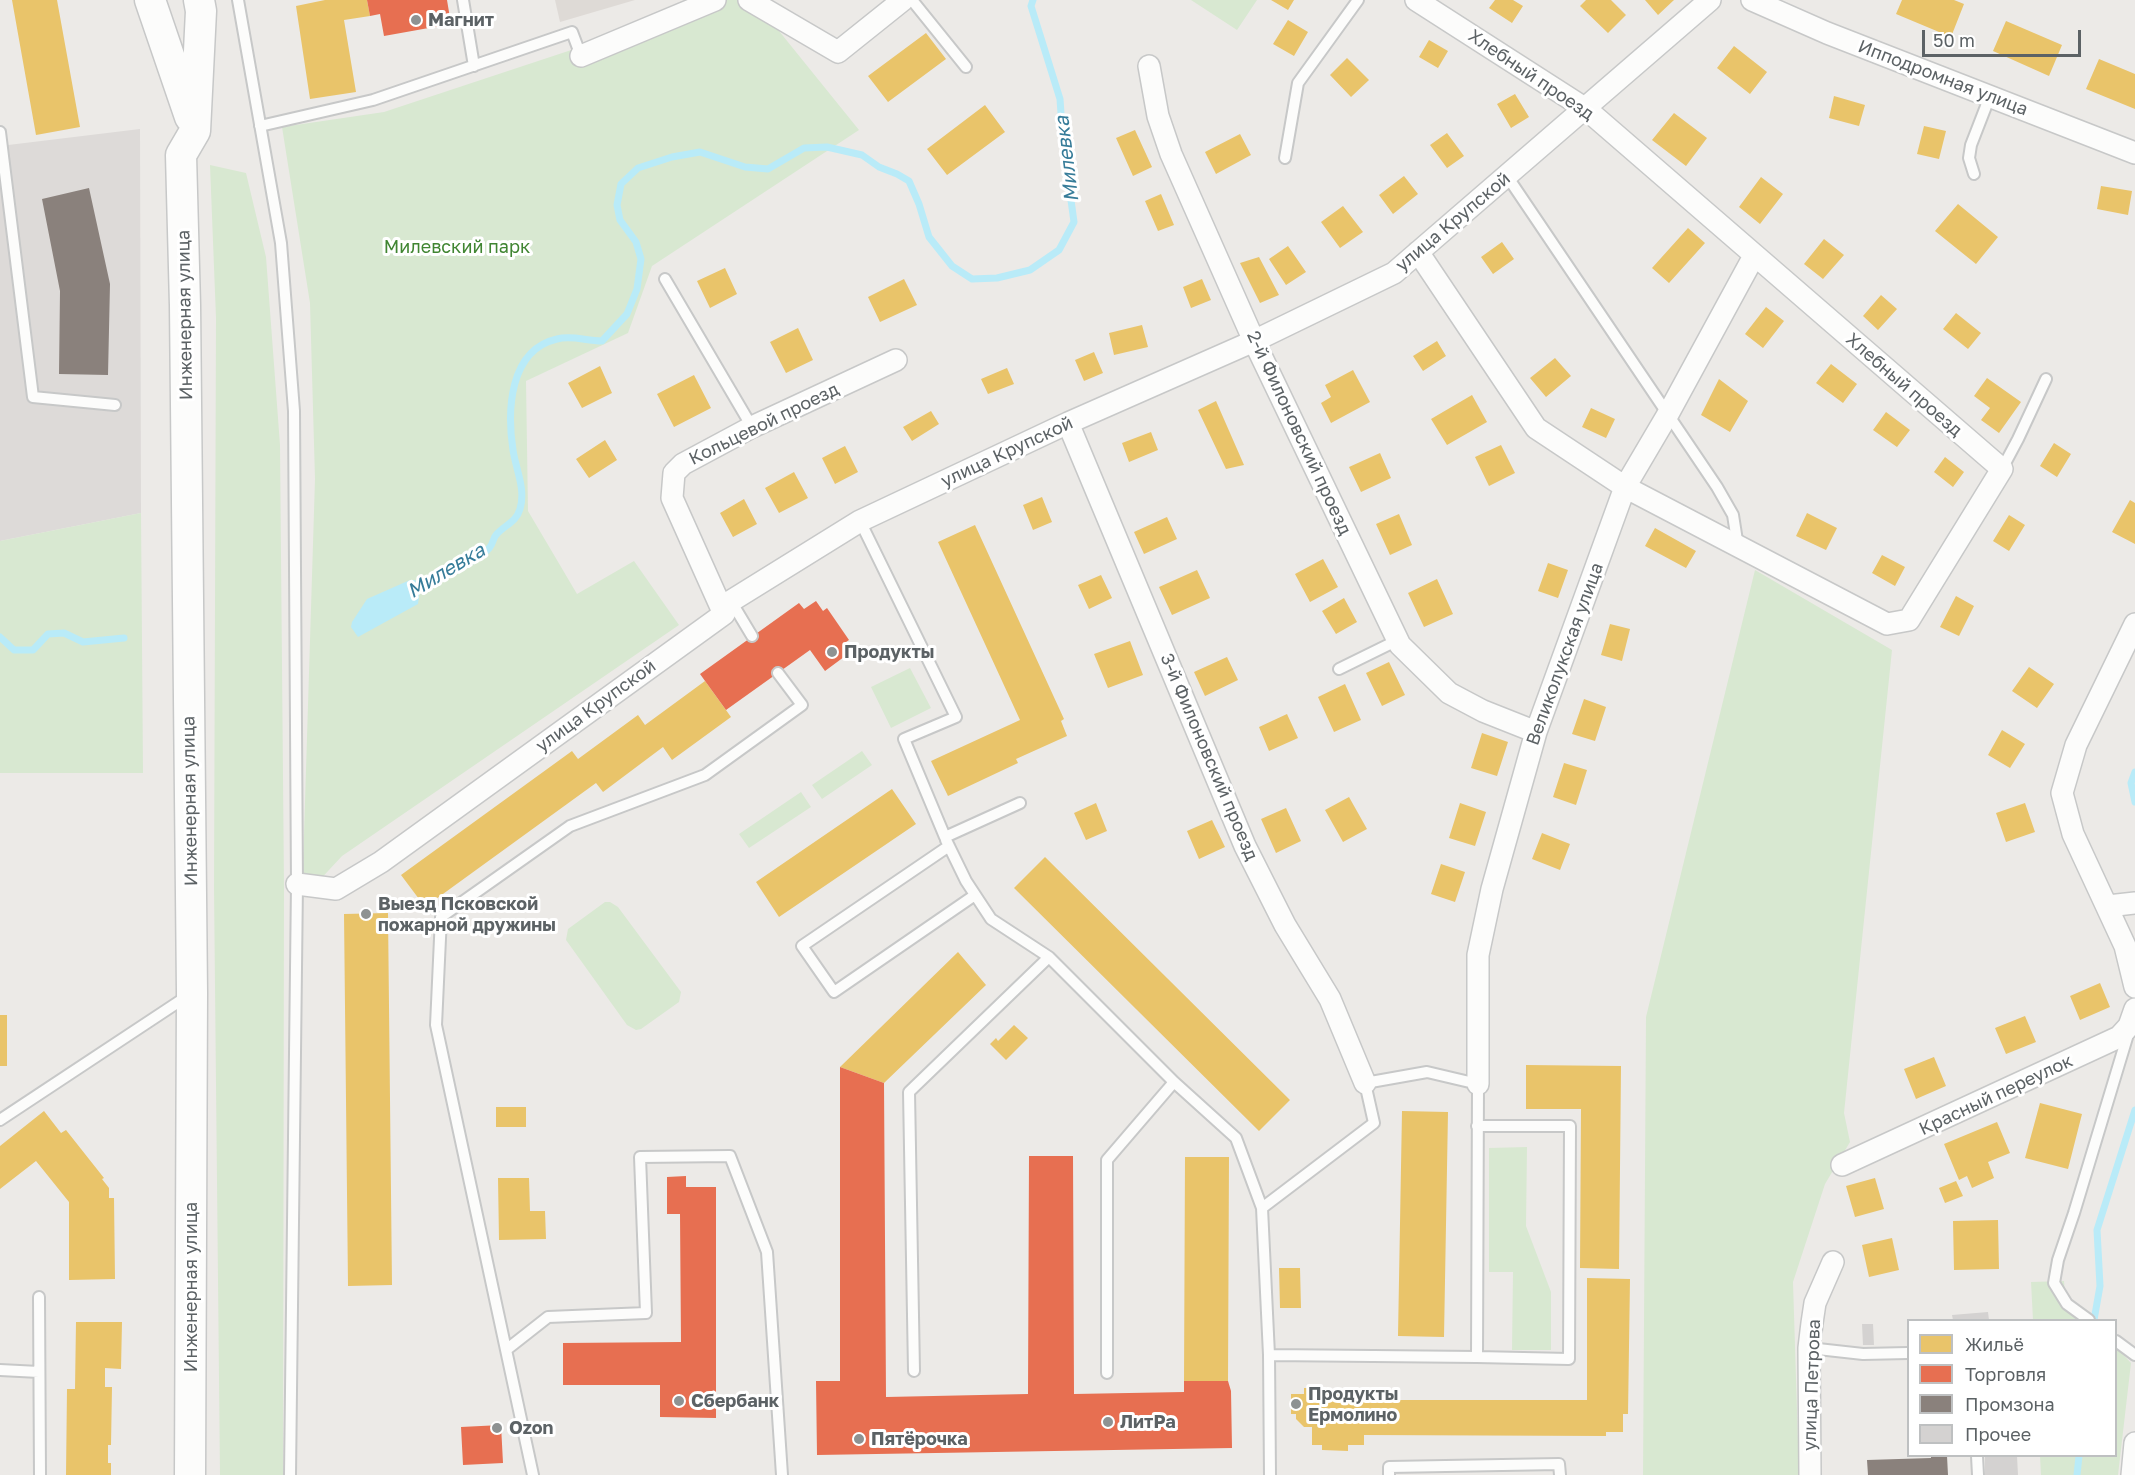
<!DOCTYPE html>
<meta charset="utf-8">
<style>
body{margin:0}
#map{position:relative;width:2135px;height:1475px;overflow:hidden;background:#eceae7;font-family:"Golos Text",sans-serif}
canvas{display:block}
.legend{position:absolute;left:1907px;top:1319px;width:210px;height:138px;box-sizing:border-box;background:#fff;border:2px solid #bec0c1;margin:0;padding:8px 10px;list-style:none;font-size:18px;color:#5c6265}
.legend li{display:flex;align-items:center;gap:12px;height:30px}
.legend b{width:30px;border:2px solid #bec0c1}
.scale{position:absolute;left:1922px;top:30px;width:159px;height:27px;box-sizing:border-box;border:3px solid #5c6265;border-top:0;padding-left:8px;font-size:18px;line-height:21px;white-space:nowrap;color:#5c6265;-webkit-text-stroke:4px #fff;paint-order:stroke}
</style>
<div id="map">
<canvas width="2135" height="1475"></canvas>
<ul class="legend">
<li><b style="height:16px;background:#e9c46a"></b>Жильё</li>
<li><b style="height:16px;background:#e76f51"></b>Торговля</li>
<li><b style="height:16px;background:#8a817c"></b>Промзона</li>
<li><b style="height:16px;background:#d4d2d1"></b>Прочее</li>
</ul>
<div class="scale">50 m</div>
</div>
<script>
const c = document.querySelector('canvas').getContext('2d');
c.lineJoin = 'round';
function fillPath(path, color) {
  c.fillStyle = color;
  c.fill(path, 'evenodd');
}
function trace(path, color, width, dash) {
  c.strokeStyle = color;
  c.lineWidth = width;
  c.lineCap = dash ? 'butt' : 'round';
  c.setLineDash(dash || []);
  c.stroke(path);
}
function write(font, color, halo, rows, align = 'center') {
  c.font = font + ' "Golos Text",sans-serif';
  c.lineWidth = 6;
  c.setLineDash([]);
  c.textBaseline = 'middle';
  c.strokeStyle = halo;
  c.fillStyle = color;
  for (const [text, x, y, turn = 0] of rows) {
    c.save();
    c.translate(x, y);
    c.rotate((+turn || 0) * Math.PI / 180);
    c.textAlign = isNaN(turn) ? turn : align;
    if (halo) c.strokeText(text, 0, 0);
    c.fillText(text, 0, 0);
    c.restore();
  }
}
fillPath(new Path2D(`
 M140 129 141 513 0 541V146Z`), '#dddad8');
fillPath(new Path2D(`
 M555 0H635L560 22Z`), '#dedad6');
fillPath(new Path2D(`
 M710 0H754L859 130 652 266 628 333 526 381 528 511 577 594 634 561 679 625 342 856 302 899 315 479 310 303 282 127 384 112 674 16Z
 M1191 0H1257L1237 30Z
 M210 165 246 173 266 257 280 445 284 887 283 1475H220L214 888 216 318Z
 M141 513 143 773H0V541Z
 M1755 570 1892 650 1844 1113 1850 1142 1825 1184 1793 1282 1799 1475H1643L1646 1017Z
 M910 668 931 708 891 728 871 687Z
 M862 751 872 765 822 799 812 785Z
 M801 792 811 807 749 848 739 834Z
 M605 902H610L618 907 681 992 679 1002 641 1029 636 1030 627 1025 566 940 568 929Z
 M1527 1147 1526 1226 1551 1292V1350H1512L1513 1272H1489V1148Z
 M2064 1281 2065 1293 2090 1320H2033L2031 1282Z
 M2116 1347 2131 1363 2118 1475H2041L2040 1456H2116Z`), '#d8e8d1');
fillPath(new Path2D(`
 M410 580H415L420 589 418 604 358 637 351 627 352 622 367 599Z`), '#b9ebf8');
fillPath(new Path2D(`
 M12 0H57L80 127 36 135Z
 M325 0H367L370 16 344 20 356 92 310 99 296 6Z
 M1271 0H1294L1288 10Z
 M1495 0H1513L1523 6 1512 23 1489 8Z
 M1586 0H1611L1626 15 1608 33 1580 6Z
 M1645 0H1674L1658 15Z
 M1902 0H1954L1964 4 1951 37 1896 14Z
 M1288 20 1308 32 1294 56 1273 44Z
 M2006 21 2062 45 2049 76 1993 51Z
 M926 33 946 59 888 102 868 76Z
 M1429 40 1448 51 1438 68 1419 57Z
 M1734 46 1767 72 1750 94 1717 68Z
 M1347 58 1369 80 1351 97 1330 75Z
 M2099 59 2135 74V109L2086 89Z
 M1515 94 1529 117 1511 128 1497 104Z
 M1834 96 1865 105 1859 126 1829 118Z
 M985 105 1005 132 947 175 927 149Z
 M1674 113 1707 138 1686 166 1652 140Z
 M1924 126 1946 131 1939 159 1917 154Z
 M1135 130 1152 167 1133 176 1116 138Z
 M1447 133 1464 156 1447 168 1430 145Z
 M1240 134 1251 155 1216 174 1205 152Z
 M1404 176 1418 194 1393 214 1379 195Z
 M1761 177 1783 194 1760 224 1739 207Z
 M2101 186 2132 191 2128 215 2097 209Z
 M1161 194 1174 225 1158 231 1145 201Z
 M1958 204 1998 237 1976 264 1935 231Z
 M1343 206 1363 232 1340 248 1321 222Z
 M1688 228 1705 243 1669 283 1652 268Z
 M1824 239 1844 255 1823 279 1804 264Z
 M1502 242 1514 259 1493 274 1481 257Z
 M1288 246 1306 272 1286 285 1269 259Z
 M1259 257 1279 295 1260 303 1240 263Z
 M725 268 737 294 710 308 697 281Z
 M904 279 917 305 880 322 868 297Z
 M1202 279 1211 300 1191 308 1183 287Z
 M1881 295 1897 309 1878 330 1863 316Z
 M1766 307 1784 321 1763 348 1745 334Z
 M1956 313 1981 333 1968 349 1943 329Z
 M1142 325 1148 347 1114 355 1109 333Z
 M798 328 813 360 786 373 770 342Z
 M1437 341 1446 356 1423 371 1413 356Z
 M1094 352 1103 373 1084 381 1075 360Z
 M1555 358 1571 376 1546 397 1530 378Z
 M1831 364 1857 384 1843 403 1816 383Z
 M600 366 612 393 582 408 568 383Z
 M1007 368 1014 384 988 394 981 379Z
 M1353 370 1370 402 1331 423 1321 403 1331 397 1325 385Z
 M694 375 711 408 674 427 657 394Z
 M1987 378 2021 402 1999 433 1981 420 1990 408 1974 396Z
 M1719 379 1748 401 1730 432 1701 415Z
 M1472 395 1487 422 1447 445 1431 419Z
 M1216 401 1244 465 1226 469 1198 410Z
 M1591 408 1615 419 1606 438 1582 427Z
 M931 411 939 424 912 441 903 427Z
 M1886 412 1910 430 1897 447 1873 430Z
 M1151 432 1158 450 1129 462 1122 443Z
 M605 440 617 460 589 478 576 459Z
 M2054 443 2071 454 2057 477 2040 466Z
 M1501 445 1515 473 1489 486 1475 457Z
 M845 446 858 472 835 484 822 458Z
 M1380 453 1391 478 1361 492 1349 467Z
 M1945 457 1964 472 1953 487 1934 472Z
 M794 472 808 498 779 513 765 488Z
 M1042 497 1052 522 1033 530 1023 505Z
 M744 499 757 524 733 537 720 513Z
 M2130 500 2135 503V544L2112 532Z
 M1807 513 1837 528 1826 550 1796 536Z
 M1399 514 1412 545 1390 555 1376 524Z
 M2009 515 2025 525 2009 551 1993 541Z
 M1167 517 1177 539 1144 554 1134 532Z
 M975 525 1064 719 1061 721 1067 736 1016 759 1018 763 948 796 931 761 1020 720 938 542Z
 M1655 528 1696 551 1686 568 1645 546Z
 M1882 555 1905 567 1895 586 1872 573Z
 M1323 559 1338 587 1310 602 1295 574Z
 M1548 563 1568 570 1558 598 1538 591Z
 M1197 570 1210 598 1172 615 1159 587Z
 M1101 575 1112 598 1089 609 1078 585Z
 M1437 579 1453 614 1424 627 1408 593Z
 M1956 596 1974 606 1959 636 1940 627Z
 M1344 598 1357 622 1336 634 1322 611Z
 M1610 624 1630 629 1622 661 1601 655Z
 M1130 641 1143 675 1108 688 1094 654Z
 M1227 657 1238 680 1205 696 1194 672Z
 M1389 662 1405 695 1382 706 1366 673Z
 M2029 667 2054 684 2037 708 2012 691Z
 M705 681 731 717 672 760 663 747 603 792 596 783 425 907 401 875 572 751 578 759 638 715 645 725Z
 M1345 684 1361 720 1334 732 1318 697Z
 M1584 699 1606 707 1595 741 1572 734Z
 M1287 714 1298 738 1269 751 1259 727Z
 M2002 730 2025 744 2010 768 1988 755Z
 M1482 733 1508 742 1497 776 1471 768Z
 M1564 763 1587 770 1576 805 1553 797Z
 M892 789 916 824 779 917 756 882Z
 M1349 797 1367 829 1343 842 1325 810Z
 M1096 803 1107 831 1086 840 1074 813Z
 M1460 803 1486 812 1475 846 1449 838Z
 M2025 803 2035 832 2006 842 1996 813Z
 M1286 808 1301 841 1276 853 1261 819Z
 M1212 820 1225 847 1199 859 1187 831Z
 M1542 833 1570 844 1560 870 1532 859Z
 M1045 857 1290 1100 1259 1131 1014 888Z
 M1441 864 1465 872 1455 902 1431 894Z
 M388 913 392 1285 348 1286 344 914Z
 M958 952 986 985 884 1083 840 1067Z
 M2100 983 2110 1007 2080 1020 2070 996Z
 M0 1015H7V1066H0Z
 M2025 1016 2036 1042 2006 1054 1995 1028Z
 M1014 1025 1028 1038 1006 1060 990 1044 996 1038 998 1041Z
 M1934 1057 1946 1086 1916 1099 1904 1069Z
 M1526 1065 1621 1066 1619 1269 1580 1268 1581 1109H1526Z
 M2040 1103 2082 1114 2068 1169 2025 1158Z
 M496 1107H526V1127H496Z
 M44 1111 61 1133 66 1130 104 1178 102 1179 109 1188V1198H114L115 1279 69 1280V1202L36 1161 0 1189V1146Z
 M1402 1111 1448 1112 1444 1337 1398 1336Z
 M1997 1122 2010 1153 1988 1162 1994 1178 1972 1188 1967 1176 1959 1180 1944 1144Z
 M1185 1157H1229L1228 1381H1184Z
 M498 1178H529L530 1211H545L546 1239 499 1240Z
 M1875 1178 1884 1209 1855 1217 1846 1186Z
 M1956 1181 1963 1196 1945 1203 1939 1188Z
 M1998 1220 1999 1269 1954 1270 1953 1221Z
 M1892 1238 1899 1270 1869 1277 1862 1245Z
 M1279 1268H1300L1301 1308H1280Z
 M1587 1278 1630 1279 1628 1414H1623V1432H1606V1436L1364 1435V1445H1348V1451L1322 1450V1445H1312V1427H1304L1296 1419V1414H1291V1394H1304V1388H1325L1324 1393H1362V1400H1587Z
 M76 1322H122L121 1369 105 1368V1387H112L111 1445H108V1463H111V1475H66L67 1389H75Z`), '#e9c46a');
fillPath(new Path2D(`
 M367 0H447L451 24 384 36 380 14 370 16Z
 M816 601 823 611 827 608 849 640 846 642 852 651 825 671 810 650 726 710 700 674 799 603 804 609Z
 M840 1067 884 1083 886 1397 1028 1394 1029 1156H1073L1074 1394 1184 1392V1381H1228L1231 1391 1232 1448 817 1455 816 1381H840Z
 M686 1176V1187H716V1418L660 1417V1385H563V1343L681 1342 680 1214H667V1177Z
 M501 1425 503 1463 463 1465 461 1427Z`), '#e76f51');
fillPath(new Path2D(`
 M89 188 110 284 108 375 59 374 60 291 42 199Z
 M1931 1456H1947L1948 1475H1868L1867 1460 1931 1458Z`), '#8a817c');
trace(new Path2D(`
 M411 594C427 585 482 559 490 547 493 544 493 538 496 535 504 525 516 523 520 509 526 489 516 470 513 450 507 411 509 350 557 339 572 335 586 341 602 341L627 314 637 289 641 259 636 242 620 220 617 205 621 184 638 168 672 157 700 152 745 167 768 169 804 148 827 147 862 155 879 167 897 174 909 181 919 204 929 237 952 266 972 279 997 278 1030 270 1059 250 1074 222 1063 142 1060 99 1031 6 1033 0
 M0 637 14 650H33L48 634 64 633 83 642 124 638
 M2135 772 2131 783 2135 802
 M2094 1320 2100 1286 2097 1230 2135 1110
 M2077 1475 2079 1456`), '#b9ebf8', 7);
fillPath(new Path2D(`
 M1988 1312 1989 1320H1953L1952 1315Z
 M1862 1324H1873L1874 1345H1863Z
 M1985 1456H2017L2018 1475H1985Z`), '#d4d2d1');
const lane = new Path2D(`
 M238 0 281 243 294 411 297 884 290 1475
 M463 0 474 66
 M912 0 966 67
 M260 126 373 100 572 32 581 56
 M0 132 33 397 115 405
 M1285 158 1298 83 1358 0
 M1974 174 1969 158 1971 145 1990 96
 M1507 176 1717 487 1733 515 1738 547
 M665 279 752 427
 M2002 469 2018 439 2046 379
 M860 521 956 717 904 739 945 837 1020 803
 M731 601 752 636
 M1339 669 1398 640
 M946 840 966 881 991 919 1049 957
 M949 846 802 946 834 992 975 895
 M0 1120 189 995
 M1262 1208 1374 1123 1365 1083 1427 1072 1478 1084 1477 1357 1569 1359 1570 1126H1477
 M39 1297 40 1475
 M2089 1320 2067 1304 2054 1283 2058 1260 2074 1213 2129 1031
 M2116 1341 2135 1355
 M1809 1348 1863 1354 1908 1353
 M506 1350 548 1317 646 1313 640 1157 730 1156 767 1252 782 1475
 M1269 1355 1477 1357
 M0 1370 39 1372
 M914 1371 909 1092 1049 957 1174 1082 1236 1138 1262 1208 1269 1355 1270 1475
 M1107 1373V1160L1174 1082
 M1977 1456 1978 1475
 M533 1475 436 1025 441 917 570 826 705 775 802 705 778 673
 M1389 1475V1467L1559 1464 1560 1475`);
const street = new Path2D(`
 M749 0 838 52 903 0
 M1416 0 1586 109 2002 469 1909 620 1887 624 1625 487 1536 428 1418 252
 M1752 0 1827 33 2135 153
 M581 56 715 0
 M1149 66 1158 116 1171 154 1254 341 1400 645 1449 693 1483 711 1536 732
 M1068 423 1245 846 1285 925 1330 999 1365 1083
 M724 614 672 498 674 473 683 464 752 427 896 360
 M2135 624 2076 745 2062 793 2073 834 2125 946 2135 987
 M297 884 336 889 381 862 724 614 731 601 860 521 1068 423 1254 341 1394 273 1710 0
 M2108 906 2135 903
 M1478 1084V955L1492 889 1536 732 1625 487 1668 414 1754 256
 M1842 1165 2119 1037 2129 1026 2135 1009
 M1810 1475 1809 1348 1812 1323 1815 1303 1833 1262
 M2132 1475 2135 1443`);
const secondary = new Path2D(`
 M150 0 190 117
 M190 1475 192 993 185 305 181 155 195 131 201 11 199 0`);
trace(lane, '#c7c8c8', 14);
trace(street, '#c7c8c8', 24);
trace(secondary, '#c7c8c8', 33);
trace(lane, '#fcfcfb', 10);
trace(street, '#fcfcfb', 21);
trace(secondary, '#fcfcfb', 30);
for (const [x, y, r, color] of [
 [416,20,6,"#8e9292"],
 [832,652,6,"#8e9292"],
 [366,914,6,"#8e9292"],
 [679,1401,6,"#8e9292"],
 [1296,1404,6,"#8e9292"],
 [1108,1422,6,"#8e9292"],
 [497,1428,6,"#8e9292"],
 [859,1439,6,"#8e9292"]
]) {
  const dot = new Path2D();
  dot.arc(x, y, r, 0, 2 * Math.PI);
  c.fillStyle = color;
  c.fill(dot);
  trace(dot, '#fff', 2);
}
write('bold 18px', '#5c6265', '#fff', [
 ["Магнит",428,20],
 ["Продукты",844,652],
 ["Выезд Псковской",378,904],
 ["пожарной дружины",378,925],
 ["Продукты",1308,1394],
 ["Ермолино",1308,1415],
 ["Сбербанк",691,1401],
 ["ЛитРа",1120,1422],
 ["Ozon",509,1428],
 ["Пятёрочка",871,1439]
], 'left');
write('18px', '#5c6265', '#fff', [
 ["Хлебный проезд",1531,75,34],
 ["Ипподромная улица",1943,78,21],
 ["улица Крупской",1453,222,-40],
 ["Инженерная улица",185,315,-91],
 ["Хлебный проезд",1904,385,41],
 ["Кольцевой проезд",764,424,-26],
 ["2-й Филоновский проезд",1299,433,65],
 ["улица Крупской",1007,452,-25],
 ["Великолукская улица",1565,654,-70],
 ["улица Крупской",596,706,-36],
 ["3-й Филоновский проезд",1209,757,67],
 ["Инженерная улица",190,801,-91],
 ["Красный переулок",1996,1095,-25],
 ["Инженерная улица",191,1287,-90],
 ["улица Петрова",1812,1385,-88]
]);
write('18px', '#408532', '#fff', [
 ["Милевский парк",457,247]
]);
write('italic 20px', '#367c99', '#fff', [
 ["Милевка",1067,159,-97],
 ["Милевка",446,571,-31]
]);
</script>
